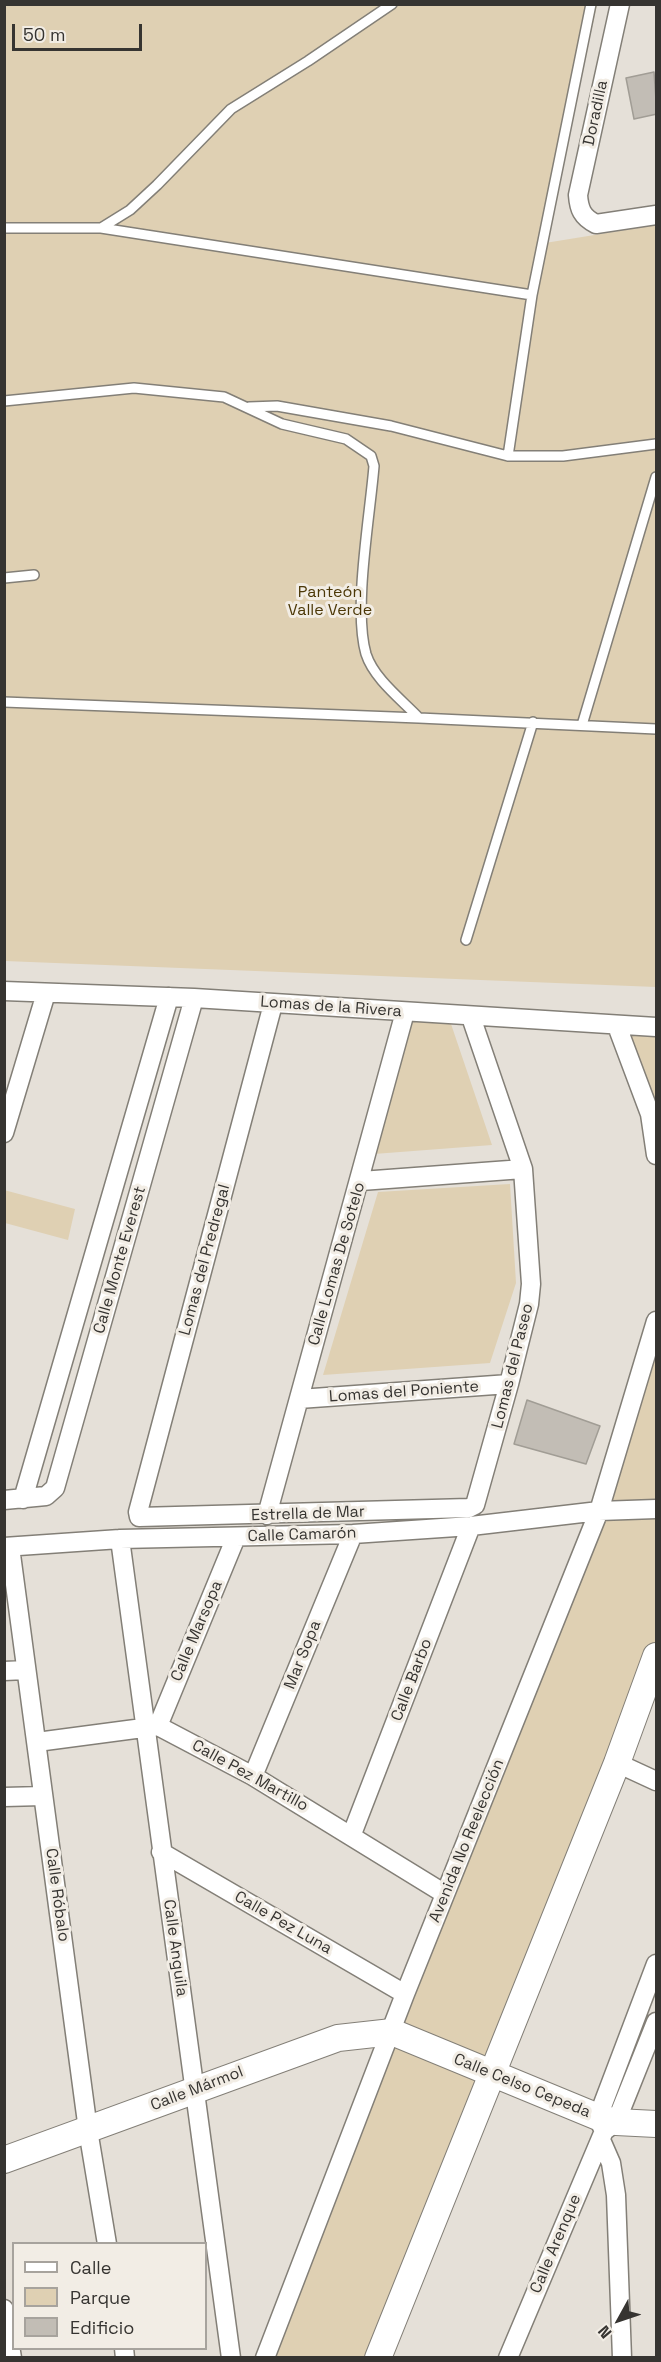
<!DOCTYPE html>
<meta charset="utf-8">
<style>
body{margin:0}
#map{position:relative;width:661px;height:2362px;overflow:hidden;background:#e5e0d8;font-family:"Space Grotesk",sans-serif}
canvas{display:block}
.frame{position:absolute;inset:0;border:6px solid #363431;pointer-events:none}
.legend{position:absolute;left:12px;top:2242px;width:195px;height:108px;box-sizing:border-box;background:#f2ede5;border:2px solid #a7a39d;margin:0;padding:8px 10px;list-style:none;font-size:18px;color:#363431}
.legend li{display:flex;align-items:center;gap:12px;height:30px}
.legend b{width:30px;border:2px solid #a7a39d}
.north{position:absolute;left:589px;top:2290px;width:60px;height:60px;-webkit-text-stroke:4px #f2ede5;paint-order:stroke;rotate:230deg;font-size:16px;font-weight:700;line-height:24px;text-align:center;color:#363431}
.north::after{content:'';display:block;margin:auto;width:21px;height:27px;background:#363431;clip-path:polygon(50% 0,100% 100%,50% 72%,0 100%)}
.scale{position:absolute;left:12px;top:24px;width:130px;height:27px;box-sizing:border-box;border:3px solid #363431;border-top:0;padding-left:8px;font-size:18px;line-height:21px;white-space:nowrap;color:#363431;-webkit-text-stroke:4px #f2ede5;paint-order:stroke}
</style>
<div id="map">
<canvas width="661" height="2362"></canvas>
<div class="frame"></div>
<ul class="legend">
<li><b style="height:8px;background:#fff"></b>Calle</li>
<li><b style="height:16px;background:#dfd0b3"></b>Parque</li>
<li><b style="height:16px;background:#c2bdb5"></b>Edificio</li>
</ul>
<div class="north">N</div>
<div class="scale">50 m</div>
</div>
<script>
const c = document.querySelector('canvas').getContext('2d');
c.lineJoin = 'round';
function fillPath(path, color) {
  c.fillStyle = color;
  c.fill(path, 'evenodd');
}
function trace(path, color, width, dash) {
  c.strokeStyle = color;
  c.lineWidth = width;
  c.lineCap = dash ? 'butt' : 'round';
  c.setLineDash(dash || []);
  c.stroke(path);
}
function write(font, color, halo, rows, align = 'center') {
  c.font = font + ' "Space Grotesk",sans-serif';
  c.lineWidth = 6;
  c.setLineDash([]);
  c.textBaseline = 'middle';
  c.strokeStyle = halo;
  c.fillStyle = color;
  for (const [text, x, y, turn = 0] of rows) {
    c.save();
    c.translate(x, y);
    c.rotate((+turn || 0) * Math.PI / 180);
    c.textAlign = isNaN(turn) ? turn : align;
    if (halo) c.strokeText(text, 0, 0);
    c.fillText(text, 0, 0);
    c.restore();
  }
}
fillPath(new Path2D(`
 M5 5H597L545 243 656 225V987L5 961Z
 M407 1021H450L492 1145 374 1154Z
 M617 1026 656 1027V1155Z
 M510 1184 516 1283 490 1363 323 1375 378 1192Z
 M4 1190 75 1209 68 1240 5 1223Z
 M656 1321V1656L376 2357 265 2358 599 1511Z`), '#dfd0b3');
const building = new Path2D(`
 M654 72 657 114 634 119 626 78Z
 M527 1400 600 1426 586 1464 514 1444Z`);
fillPath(building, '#c2bdb5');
trace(building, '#a19d95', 1.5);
const lane = new Path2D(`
 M591 4 532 295 508 456H563L656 444
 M4 228H101L130 210 157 185 231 109 308 61 392 4
 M101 228 532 295
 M4 401 134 388 224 397 282 424 346 439 371 456 374 466C370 516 353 609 366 654 374 679 402 700 419 718L656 729
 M249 407 277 406 391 426 508 456
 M4 578 34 575
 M4 702 419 718
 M582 725 656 477
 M466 940 533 722`);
const street = new Path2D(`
 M620 4 578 195C579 209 582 217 596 224L656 215
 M4 991 194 998 656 1027
 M273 1004 138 1512 139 1517 469 1508 475 1505 509 1384 529 1304 531 1284 523 1169 471 1017
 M617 1026 650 1114 656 1155
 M4 1133 46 993
 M361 1181 523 1169
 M299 1399 509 1384
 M23 1499 169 997
 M4 1500 46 1496 55 1488 194 998
 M267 1515 405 1012
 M120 1539 231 2358
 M4 1547 120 1539 353 1534 471 1526 599 1511 656 1509
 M10 1547 88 2130 107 2244
 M4 1671 26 1670
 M158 1726 236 1537
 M37 1742 158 1726 253 1776 445 1894
 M617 1763 656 1781
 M253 1776 353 1534
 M4 1797 43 1796
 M352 1834 471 1526
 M161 1852 405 1994
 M602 2127 598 2117 656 1964
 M601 2140 611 2163 616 2195 622 2358
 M4 2309 12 2358
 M124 2348 125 2358
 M265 2358 405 1994 599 1511 656 1321
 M508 2358 604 2131 616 2122 656 2022`);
const secondary = new Path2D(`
 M4 2160 338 2038 392 2032 598 2117 616 2122 656 2124
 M378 2358 617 1763 656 1656`);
trace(lane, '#837f77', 12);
trace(street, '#837f77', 21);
trace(secondary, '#837f77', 28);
trace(lane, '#fff', 9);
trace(street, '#fff', 18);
trace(secondary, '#fff', 26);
write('16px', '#363431', '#f2ede5', [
 ["Doradilla",596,113,-78],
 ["Lomas de la Rivera",331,1007,4],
 ["Calle Monte Everest",120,1260,-74],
 ["Lomas del Predregal",205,1260,-75],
 ["Calle Lomas De Sotelo",337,1264,-74],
 ["Lomas del Paseo",513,1366,-76],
 ["Lomas del Poniente",404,1392,-4],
 ["Estrella de Mar",308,1514,-2],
 ["Calle Camarón",302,1535,-2],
 ["Calle Marsopa",197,1631,-67],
 ["Mar Sopa",303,1655,-68],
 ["Calle Barbo",412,1680,-69],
 ["Calle Pez Martillo",250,1776,29],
 ["Avenida No Reelección",467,1841,-68],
 ["Calle Róbalo",57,1895,82],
 ["Calle Pez Luna",283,1923,30],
 ["Calle Anguila",175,1948,82],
 ["Calle Celso Cepeda",522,2086,22],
 ["Calle Mármol",197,2089,-21],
 ["Calle Arenque",556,2244,-67]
]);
write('16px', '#4c3807', '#f2ede5', [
 ["Panteón",330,593],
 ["Valle Verde",330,611]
]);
</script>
